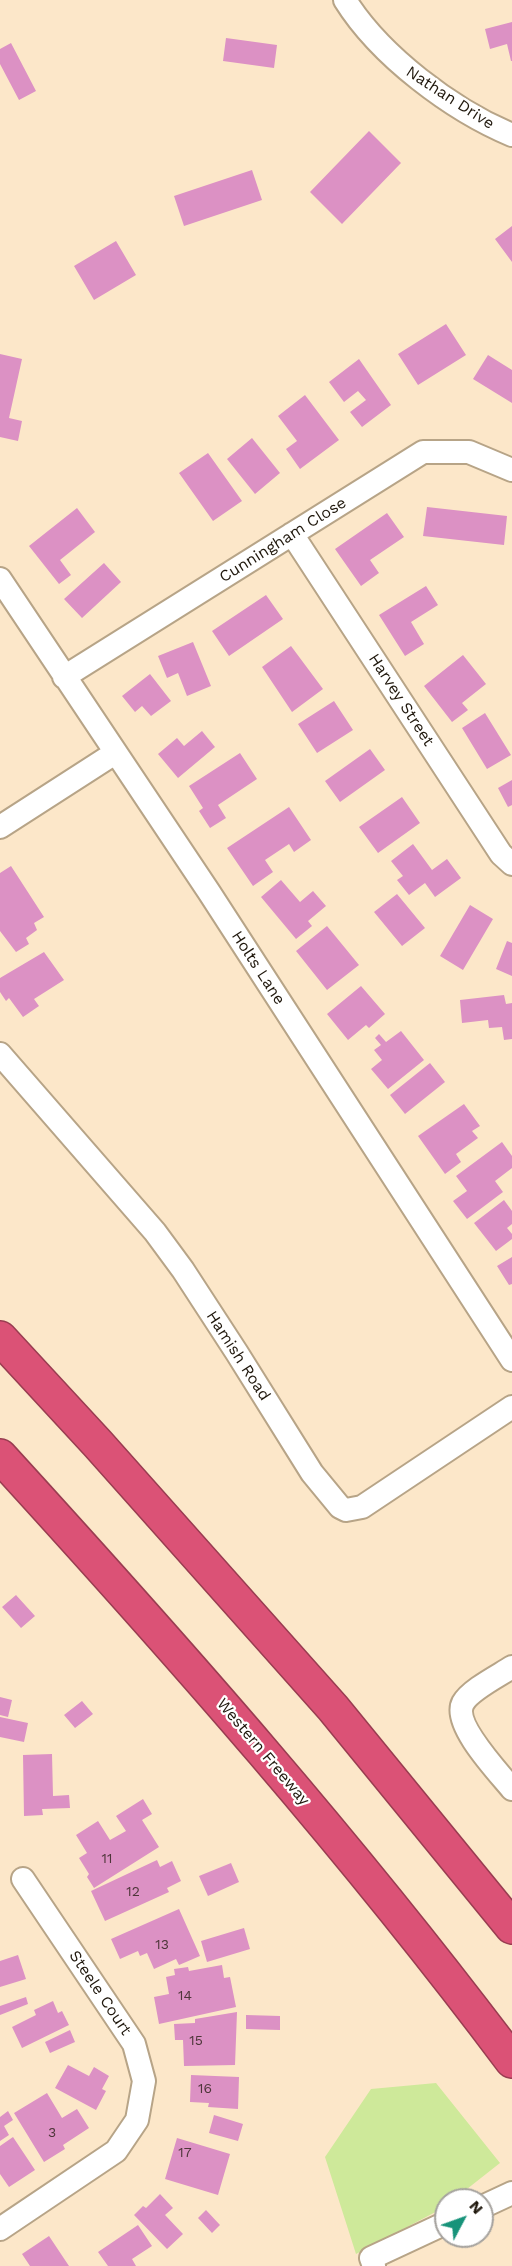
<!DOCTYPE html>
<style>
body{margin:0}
#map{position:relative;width:512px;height:2266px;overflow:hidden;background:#fce7c9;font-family:"Work Sans",sans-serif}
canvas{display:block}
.north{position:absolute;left:434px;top:2188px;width:60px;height:60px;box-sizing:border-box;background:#fff;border:2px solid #a5a29e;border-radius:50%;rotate:49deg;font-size:16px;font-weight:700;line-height:24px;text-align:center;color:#1f170c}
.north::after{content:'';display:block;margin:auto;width:21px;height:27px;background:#17937a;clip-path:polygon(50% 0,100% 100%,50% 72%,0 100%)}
</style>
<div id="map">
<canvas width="512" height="2266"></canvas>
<div class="north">N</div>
</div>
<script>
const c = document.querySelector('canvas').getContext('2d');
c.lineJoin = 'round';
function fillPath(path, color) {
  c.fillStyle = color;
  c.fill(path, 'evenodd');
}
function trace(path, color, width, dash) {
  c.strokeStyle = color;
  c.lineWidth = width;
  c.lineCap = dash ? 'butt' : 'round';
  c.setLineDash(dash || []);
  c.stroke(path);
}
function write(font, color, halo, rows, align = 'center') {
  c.font = font + ' "Work Sans",sans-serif';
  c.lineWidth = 4.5;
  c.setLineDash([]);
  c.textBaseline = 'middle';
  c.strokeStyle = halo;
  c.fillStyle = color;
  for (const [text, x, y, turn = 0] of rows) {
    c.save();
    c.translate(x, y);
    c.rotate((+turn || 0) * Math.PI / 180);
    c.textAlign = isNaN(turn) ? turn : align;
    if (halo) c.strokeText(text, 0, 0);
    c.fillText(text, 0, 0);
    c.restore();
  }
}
fillPath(new Path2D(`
 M436 2083 500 2163 453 2200H446V2206L443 2208 356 2254 325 2157 371 2089Z`), '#cee99a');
fillPath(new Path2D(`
 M512 22V61H511L507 44 490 49 485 29Z
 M226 38 277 45 274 68 223 61Z
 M11 43 36 91 19 100 0 64V49Z
 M369 131 401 163 342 224 310 192Z
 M252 170 262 200 184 226 174 196Z
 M512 226V262L495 239Z
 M116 241 136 275 94 300 74 266Z
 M446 324 466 355 418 385 398 354Z
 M0 354 22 359 9 418 22 421 18 441 0 437Z
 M488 355 512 370V403L473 379Z
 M359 359 391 405 362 427 350 412 366 400 358 391 344 402 329 382Z
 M305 395 339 440 300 469 286 449 297 441 278 416Z
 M252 438 280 473 255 494 227 459Z
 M208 453 242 501 213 521 179 473Z
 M427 507 507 516 504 545 423 536Z
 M77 508 95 532 60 560 71 575 59 584 29 546Z
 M387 513 404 537 370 560 379 573 361 586 335 549Z
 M104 563 121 582 82 618 64 599Z
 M426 586 438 605 411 622 424 644 405 656 379 615Z
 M266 595 283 619 229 656 212 631Z
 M193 642 211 686 187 696 178 673 167 678 158 656Z
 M291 646 323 689 292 712 262 667Z
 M463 655 486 684 462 703 468 710 452 722 424 686Z
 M150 674 171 701 151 716 142 706 135 712 122 696Z
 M334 701 353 730 317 753 298 724Z
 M485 713 511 755 487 769 462 728Z
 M202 731 215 747 178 778 158 754 177 738 184 746Z
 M370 749 385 770 340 802 325 781Z
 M240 753 257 779 218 805 226 818 210 828 199 811 203 808 189 786Z
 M512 780V805L508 807 498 788Z
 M402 797 420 823 378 853 359 827Z
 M289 807 311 840 294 852 289 844 265 860 273 872 253 886 227 848Z
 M413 844 432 870 447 859 461 878 435 897 425 883 409 895 397 880 403 876 391 861Z
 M11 866 44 917 34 923 37 930 26 938 29 944 16 952 0 931V873Z
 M281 880 300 902 313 891 326 906 308 921 312 926 296 939 261 897Z
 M397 894 425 928 402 946 374 912Z
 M470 905 493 919 463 970 440 956Z
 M327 926 359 965 327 990 296 951Z
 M507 941 512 943V976L496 969Z
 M44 952 64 980 34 999 39 1006 23 1017 9 998 6 1001 0 992V978Z
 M361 986 385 1014 369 1028 366 1025 348 1040 327 1014Z
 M504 995 506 1004 512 1003V1039L504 1040 502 1027 489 1028 488 1020 462 1023 460 1000Z
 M401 1031 424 1060 388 1089 371 1069 382 1060 374 1050 381 1045 375 1038 379 1034 386 1042Z
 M430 1063 445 1082 405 1114 390 1095Z
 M464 1104 480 1126 472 1131 478 1138 456 1154 461 1162 445 1174 418 1136Z
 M502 1142 512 1156V1168L495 1181 503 1192 467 1219 453 1201 467 1191 456 1176Z
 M504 1200 512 1211V1224L507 1228 512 1234V1239L496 1251 474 1223Z
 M512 1257V1284L509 1285 497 1266Z
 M16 1595 35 1616 21 1628 2 1607Z
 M0 1697 12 1700 8 1717 0 1715Z
 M82 1701 93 1714 75 1728 64 1715Z
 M0 1717 28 1723 24 1742 0 1737Z
 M52 1754 53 1796 69 1795 70 1808 42 1809 43 1815 24 1816 23 1755Z
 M143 1799 152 1814 142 1820 159 1847 94 1888 87 1877 89 1874 79 1858 87 1853 76 1835 98 1821 110 1840 126 1831 116 1816Z
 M157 1860 160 1867 172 1861 181 1881 167 1888 169 1892 105 1921 91 1891Z
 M231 1863 239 1882 208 1896 199 1876Z
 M179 1909 200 1956 179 1965 176 1959 154 1969 147 1953 140 1956 138 1951 120 1959 111 1939Z
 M244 1928 250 1949 207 1962 201 1941Z
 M18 1955 26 1979 0 1987V1961Z
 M222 1965 224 1978 230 1977 236 2007 159 2024 154 1997 169 1994 166 1977 175 1975 174 1969 188 1967 189 1971Z
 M26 1997 28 2004 0 2015V2006Z
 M53 2001 58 2013 62 2011 69 2025 22 2048 12 2027 36 2015 34 2010Z
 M237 2012 235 2065 184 2066 183 2040H175L174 2024 195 2023V2019Z
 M246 2015 280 2016V2030L246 2029Z
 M70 2030 75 2042 50 2053 45 2042Z
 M68 2065 89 2076 94 2067 109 2076 102 2089 106 2091 96 2110 55 2088Z
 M191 2075 239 2077 238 2109 208 2107 209 2103 190 2102Z
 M47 2093 62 2118 77 2109 89 2128 63 2145 65 2149 44 2162 14 2113Z
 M8 2111 13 2120 4 2126 9 2135 0 2141V2117Z
 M214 2115 243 2124 238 2141 209 2133Z
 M13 2137 35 2170 9 2187 0 2174V2146Z
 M177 2138 230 2154 218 2195 165 2179Z
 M160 2194 173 2208 165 2215 183 2234 167 2249 134 2215 143 2206 146 2208Z
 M206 2210 220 2225 212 2233 198 2218Z
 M138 2225 152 2246 132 2259 136 2266H108L98 2252Z
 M49 2236 69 2266H30L22 2254Z`), '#dc91c4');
const minor = new Path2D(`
 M345 0C380 56 452 110 512 135
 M292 534 501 854 512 864
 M0 579 209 892 512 1360
 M64 677 423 452H469L512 470
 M0 827 115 753
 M0 1054 155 1232 183 1270 237 1353 312 1473 340 1507 346 1510 362 1507 512 1407
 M512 1667C500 1675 470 1690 463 1703 452 1724 499 1773 512 1789
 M482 2207 512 2193
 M0 2229 116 2151 137 2120 144 2081 134 2044 23 1879
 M374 2266 371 2258 446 2223`);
const motorway = new Path2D(`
 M0 1338 98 1444 333 1708 512 1927
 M0 1456C178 1651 353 1849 512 2061`);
trace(minor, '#b7a487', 26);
trace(motorway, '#993d51', 36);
trace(minor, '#fff', 22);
trace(motorway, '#db5276', 33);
write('14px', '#4e363a', null, [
 ["11",107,1859],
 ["12",133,1892],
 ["13",162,1945],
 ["14",185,1996],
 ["15",196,2041],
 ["16",205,2089],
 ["3",52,2133],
 ["17",185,2153]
]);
write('16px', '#1f170c', '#fff', [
 ["Nathan Drive",450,98,33],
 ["Cunningham Close",283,540,-32],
 ["Harvey Street",401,700,57],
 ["Holts Lane",258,968,57],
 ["Hamish Road",238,1356,57],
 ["Western Freeway",263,1752,50],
 ["Steele Court",100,1993,56]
]);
</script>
